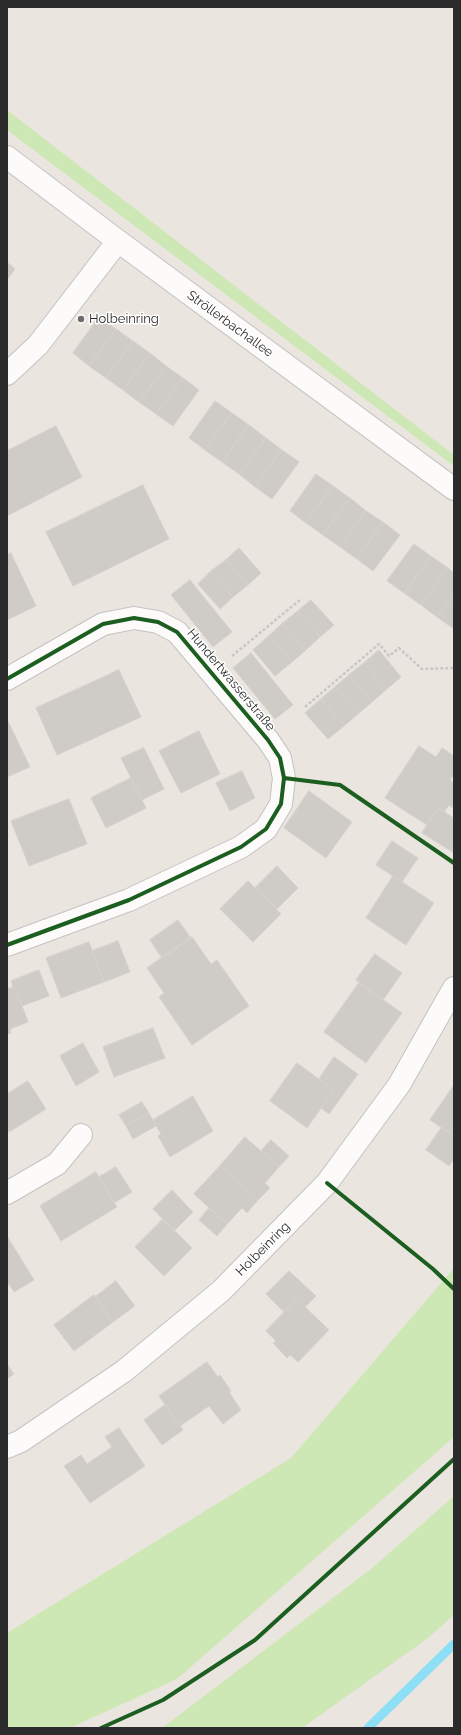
<!DOCTYPE html>
<meta charset="utf-8">
<style>
body{margin:0}
#map{position:relative;width:461px;height:1735px;overflow:hidden;background:#ebe5e0;font-family:Raleway,sans-serif}
canvas{display:block}
.frame{position:absolute;inset:0;border:8px solid #2b2b2b;pointer-events:none}
</style>
<div id="map">
<canvas width="461" height="1735"></canvas>
<div class="frame"></div>
</div>
<script>
const c = document.querySelector('canvas').getContext('2d');
c.lineJoin = 'round';
function fillPath(path, color) {
  c.fillStyle = color;
  c.fill(path, 'evenodd');
}
function trace(path, color, width, dash) {
  c.strokeStyle = color;
  c.lineWidth = width;
  c.lineCap = dash ? 'butt' : 'round';
  c.setLineDash(dash || []);
  c.stroke(path);
}
function write(font, color, halo, rows, align = 'center') {
  c.font = font + ' Raleway,sans-serif';
  c.lineWidth = 3;
  c.setLineDash([]);
  c.textBaseline = 'middle';
  c.strokeStyle = halo;
  c.fillStyle = color;
  for (const [text, x, y, turn = 0] of rows) {
    c.save();
    c.translate(x, y);
    c.rotate((+turn || 0) * Math.PI / 180);
    c.textAlign = isNaN(turn) ? turn : align;
    if (halo) c.strokeText(text, 0, 0);
    c.fillText(text, 0, 0);
    c.restore();
  }
}
fillPath(new Path2D(`
 M7 110 454 455V466L7 130Z
 M454 1268V1437L177 1679 70 1728H7V1633L291 1458Z
 M454 1496V1615L428 1638 302 1728H162L371 1569Z`), '#cee8b5');
trace(new Path2D(`
 M368 1728 454 1644`), '#8cdff4', 9);
const building = new Path2D(`
 M7 262 15 269 7 280Z
 M99 317 116 329 89 366 73 353Z
 M116 329 133 341 106 378 89 366Z
 M133 341 150 353 123 390 106 378Z
 M150 353 166 366 139 402 123 390Z
 M166 366 183 378 156 414 139 402Z
 M183 378 199 390 173 426 156 414Z
 M215 401 232 413 205 450 189 438Z
 M232 413 249 425 222 462 205 450Z
 M249 425 266 438 239 474 222 462Z
 M56 426 82 477 7 516V451Z
 M266 438 282 450 255 487 239 474Z
 M282 450 299 462 272 499 255 487Z
 M316 474 333 486 306 523 290 511Z
 M143 485 169 539 73 586 46 532Z
 M333 486 350 498 323 535 306 523Z
 M350 498 366 511 340 547 323 535Z
 M366 511 383 522 357 559 340 547Z
 M383 522 400 535 373 571 357 559Z
 M414 544 431 556 404 593 387 581Z
 M239 548 261 573 248 585 226 560Z
 M11 553 36 606 7 620V555Z
 M431 556 448 568 421 605 404 593Z
 M226 560 248 585 233 597 211 571Z
 M448 568 454 573V595L437 617 421 605Z
 M211 571 233 597 220 609 198 584Z
 M190 580 232 632 213 647 171 595Z
 M454 595V629L437 617Z
 M311 600 334 625 320 637 298 611Z
 M298 611 320 637 306 650 283 623Z
 M283 623 306 650 292 662 269 636Z
 M269 636 292 662 275 676 253 650Z
 M379 650 401 677 387 689 364 663Z
 M251 653 293 705 275 719 233 668Z
 M364 663 387 689 372 702 349 675Z
 M119 670 141 717 57 755 36 708Z
 M349 675 372 702 358 714 335 687Z
 M335 687 358 714 344 726 321 699Z
 M321 699 344 726 328 739 305 713Z
 M7 721H8L30 767 7 777Z
 M199 731 220 774 181 793 159 751Z
 M419 746 436 757 442 748 454 756V774L450 780 454 783V807L453 808 449 805 444 812 438 808 427 825 385 798Z
 M144 748 164 789 142 800 121 758Z
 M242 771 255 798 230 811 216 783Z
 M131 778 146 808 106 828 91 798Z
 M309 791 352 822 326 858 284 828Z
 M69 799 87 844 29 866 11 821Z
 M438 808 454 818V853L422 833Z
 M392 841 418 858 402 882 376 865Z
 M277 866 298 888 277 909 255 888Z
 M393 876 434 903 406 945 366 918Z
 M248 881 281 914 253 942 220 909Z
 M178 920 191 938 162 958 150 940Z
 M192 937 211 964 217 960 249 1006 192 1045 159 997 164 993 147 968Z
 M118 941 130 972 104 982 92 951Z
 M89 942 104 982 61 998 46 958Z
 M375 954 402 973 383 1000 356 980Z
 M39 970 49 996 22 1006 15 987H13L11 981Z
 M359 983 402 1013 366 1063 324 1032Z
 M15 987 28 1022 10 1029 11 1033 7 1034V989Z
 M153 1028 165 1058 114 1077 103 1047Z
 M83 1043 99 1072 76 1086 60 1056Z
 M334 1057 358 1074 329 1114 321 1108 334 1090 319 1079Z
 M297 1063 334 1090 307 1128 270 1101Z
 M28 1081 46 1109 9 1132 7 1128V1094Z
 M454 1085V1136L430 1120Z
 M193 1096 213 1131 170 1157 158 1136 161 1134 153 1120Z
 M142 1102 149 1113 126 1126 119 1115Z
 M149 1113 156 1126 133 1139 126 1126Z
 M442 1127 454 1136V1159L449 1166 426 1150Z
 M245 1137 279 1167 265 1183 270 1188 258 1200 220 1166Z
 M271 1140 289 1156 279 1167 261 1151Z
 M220 1166 258 1200 247 1213 242 1208 227 1224 194 1194Z
 M116 1167 132 1192 114 1203 99 1177Z
 M96 1172 117 1207 61 1241 40 1206Z
 M172 1190 193 1212 174 1231 153 1209Z
 M209 1208 227 1224 217 1236 199 1220Z
 M163 1219 192 1248 164 1276 135 1247Z
 M7 1236 34 1280 14 1292 9 1284 7 1285Z
 M289 1271 316 1296 305 1307 297 1299 284 1312 266 1294Z
 M116 1281 135 1306 113 1322 95 1297Z
 M94 1295 113 1322 74 1351 54 1325Z
 M297 1299 329 1330 298 1362 290 1355 287 1358 273 1343 276 1341 266 1331Z
 M207 1362 218 1377 220 1375 231 1391 229 1392 241 1410 223 1424 209 1406 180 1426 159 1396Z
 M7 1364 14 1374 7 1379Z
 M165 1405 183 1430 162 1445 144 1420Z
 M119 1428 145 1466 90 1503 64 1466 81 1455 87 1464 112 1447 105 1437Z`);
fillPath(building, '#cfcbc7');
trace(building, '#d5d1cc', 1);
const minor = new Path2D(`
 M7 157 118 241 454 489
 M7 374 38 345 118 241
 M7 679 103 624 134 618 158 622 177 632 268 740 280 758 284 778 281 804 266 829 241 847 129 900 7 945
 M7 1193 57 1164 81 1135
 M7 1447 21 1441 124 1371 221 1291 327 1183 399 1085 454 988`);
trace(minor, '#c4c2c2', 24);
trace(new Path2D(`
 M232 656 301 599
 M305 707 379 644 389 656 399 648 422 669 454 668
 M310 781 340 785 454 863`), '#c8c7c7', 2.5, [3, 2]);
trace(minor, '#fcfbfa', 22);
trace(new Path2D(`
 M7 679 103 624 134 618 158 622 177 632 268 740 280 758 284 778 281 804 266 829 241 847 129 900 7 945
 M284 778 340 785 454 863
 M327 1183 433 1269 454 1289
 M101 1728 163 1700 255 1640 454 1459`), '#1b5e20', 4);
for (const [x, y, r, color] of [
 [81,319,4,"#6e6c6a"]
]) {
  const dot = new Path2D();
  dot.arc(x, y, r, 0, 2 * Math.PI);
  c.fillStyle = color;
  c.fill(dot);
  trace(dot, '#fff', 1.5);
}
write('13px', '#2b2b2b', '#fff', [
 ["Holbeinring",89,319]
], 'left');
write('13px', '#2b2b2b', '#fff', [
 ["Ströllerbachallee",230,324,36],
 ["Hundertwasserstraße",231,680,50],
 ["Holbeinring",263,1249,-45]
]);
</script>
